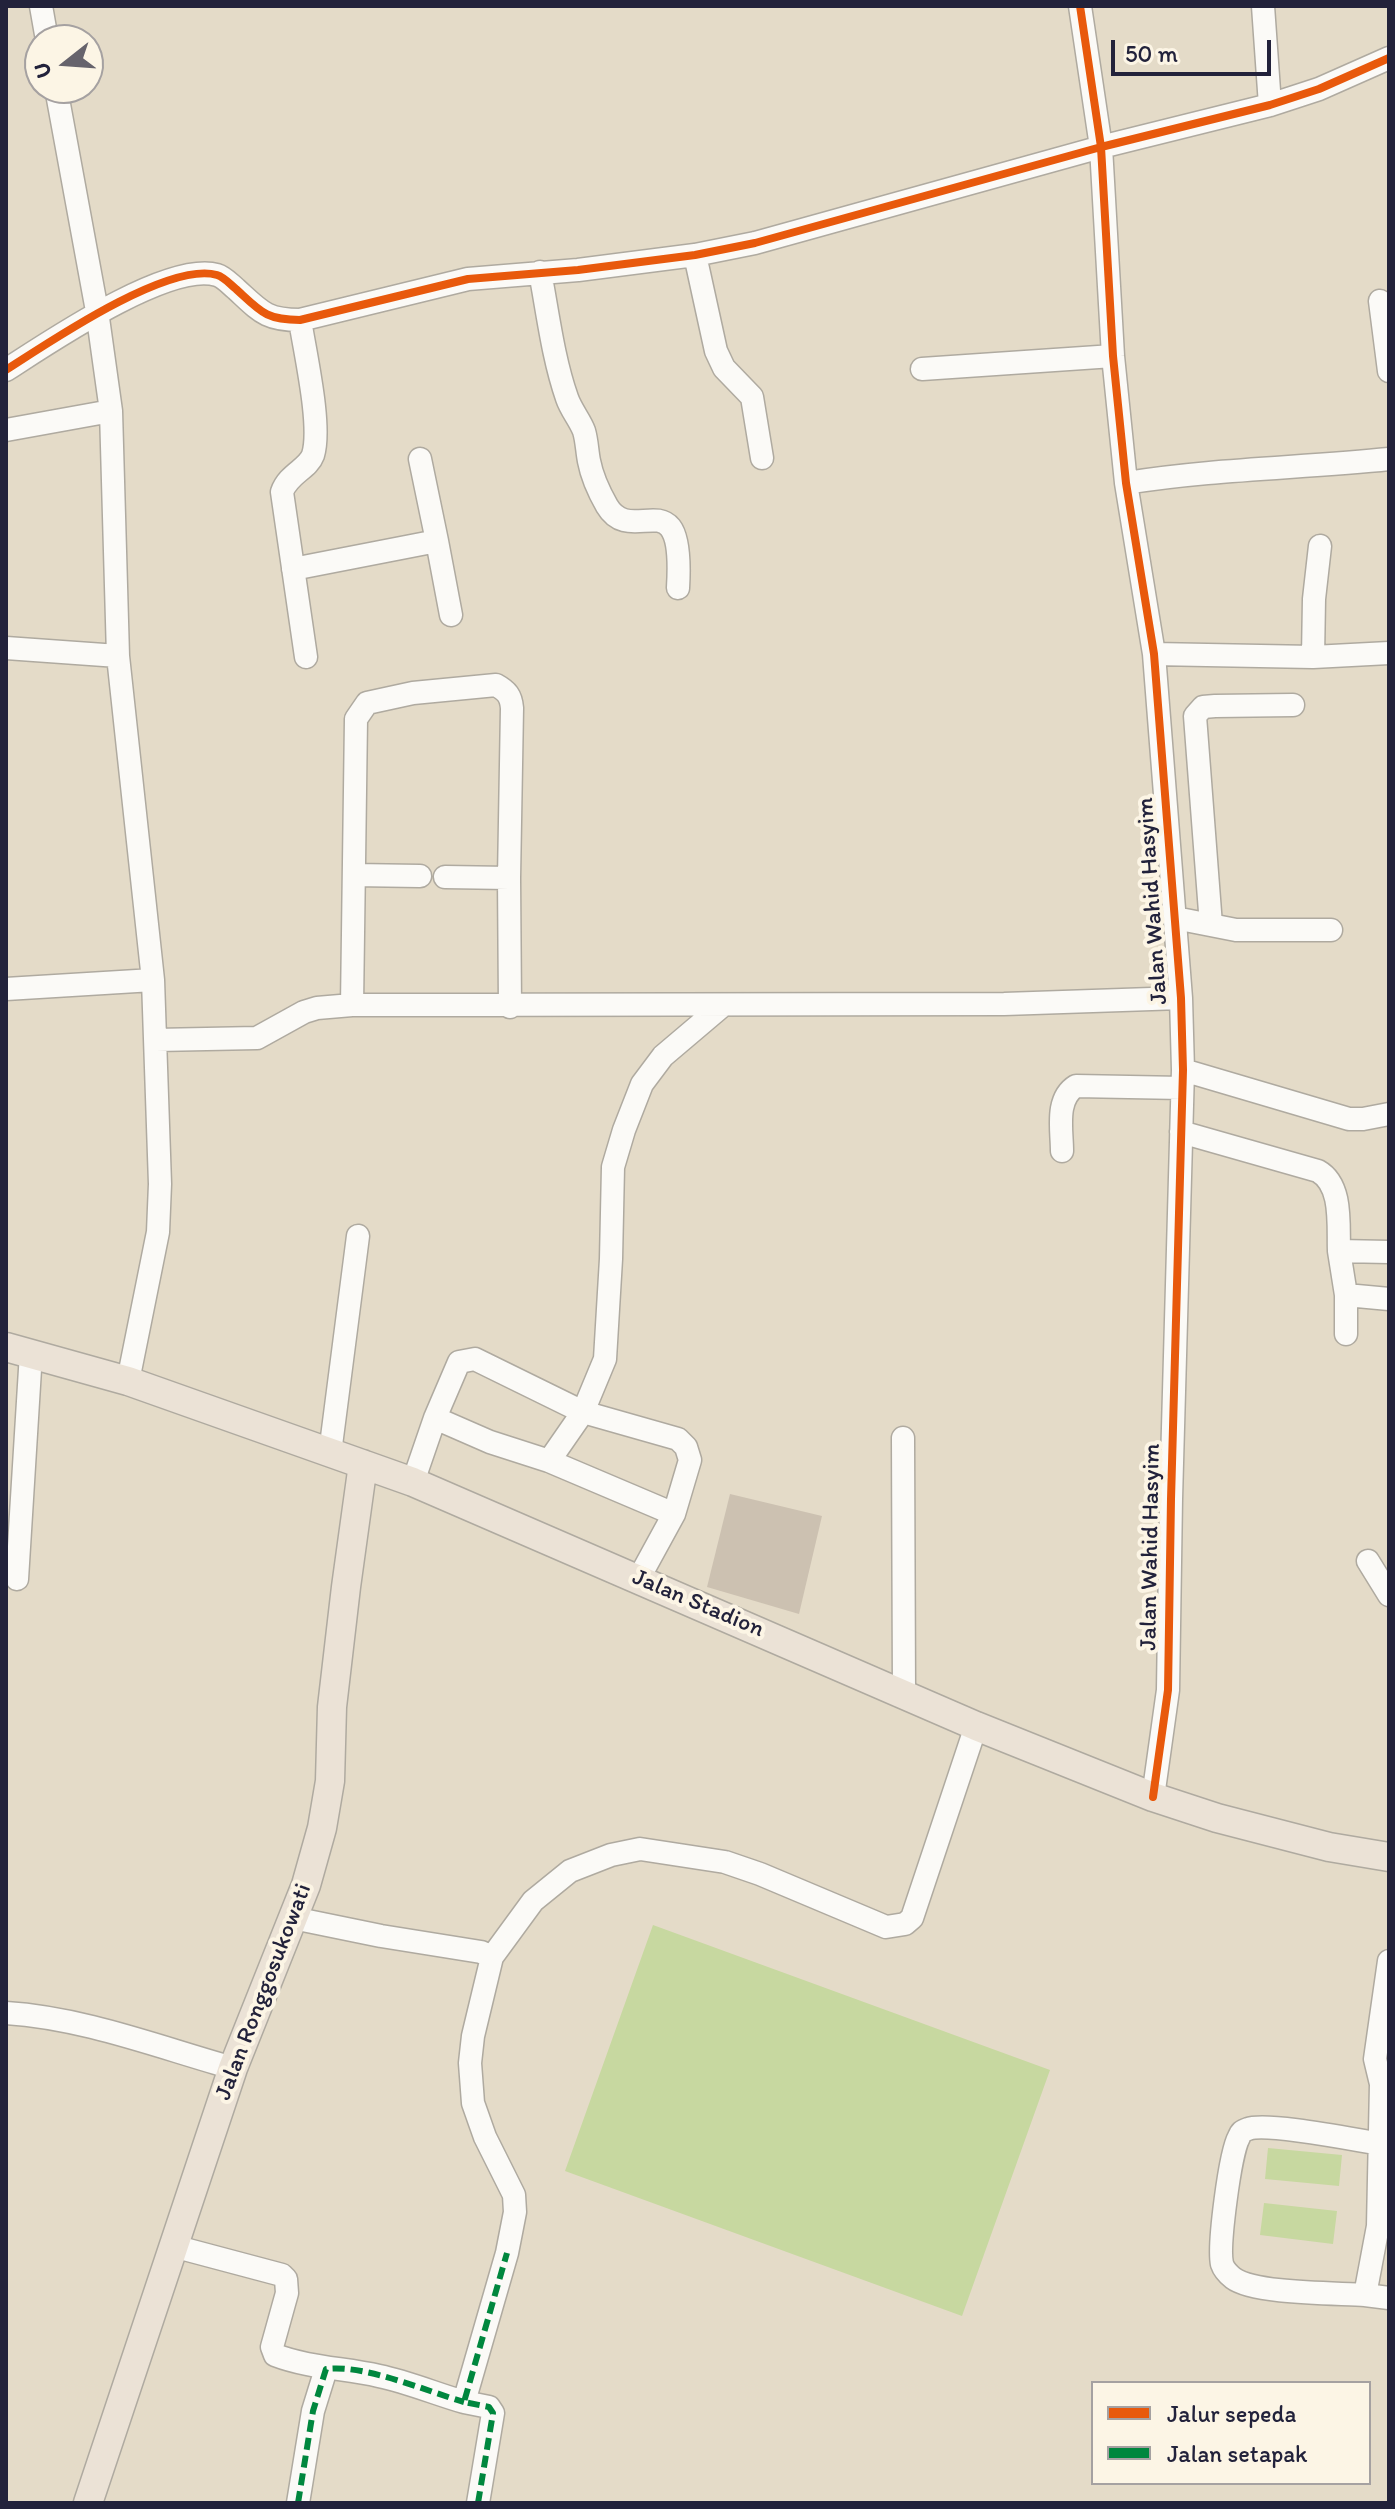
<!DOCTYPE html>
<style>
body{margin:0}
#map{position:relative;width:1395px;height:2509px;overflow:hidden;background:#e4dbc8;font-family:Itim,sans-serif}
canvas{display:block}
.frame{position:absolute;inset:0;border:8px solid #22223b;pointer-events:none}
.legend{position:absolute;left:1091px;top:2381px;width:280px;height:104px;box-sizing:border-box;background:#fcf5e5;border:2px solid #a5a1a1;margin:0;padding:10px 14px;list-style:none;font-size:24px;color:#22223b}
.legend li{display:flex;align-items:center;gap:16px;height:40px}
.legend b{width:40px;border:2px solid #a5a1a1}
.north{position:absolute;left:24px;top:24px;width:80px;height:80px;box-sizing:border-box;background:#fcf5e5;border:2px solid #a5a1a1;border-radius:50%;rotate:253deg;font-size:22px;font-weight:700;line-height:32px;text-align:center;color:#22223b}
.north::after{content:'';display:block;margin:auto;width:28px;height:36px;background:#66636c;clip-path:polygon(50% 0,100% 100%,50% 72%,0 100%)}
.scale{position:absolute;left:1111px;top:40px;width:160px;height:36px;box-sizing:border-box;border:4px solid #22223b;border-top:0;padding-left:10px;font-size:24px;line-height:28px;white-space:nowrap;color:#22223b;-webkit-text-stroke:6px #fcf5e5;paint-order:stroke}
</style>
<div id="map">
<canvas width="1395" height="2509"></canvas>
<div class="frame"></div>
<ul class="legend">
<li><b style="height:10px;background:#e8590c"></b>Jalur sepeda</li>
<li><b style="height:10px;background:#00873e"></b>Jalan setapak</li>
</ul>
<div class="north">U</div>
<div class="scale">50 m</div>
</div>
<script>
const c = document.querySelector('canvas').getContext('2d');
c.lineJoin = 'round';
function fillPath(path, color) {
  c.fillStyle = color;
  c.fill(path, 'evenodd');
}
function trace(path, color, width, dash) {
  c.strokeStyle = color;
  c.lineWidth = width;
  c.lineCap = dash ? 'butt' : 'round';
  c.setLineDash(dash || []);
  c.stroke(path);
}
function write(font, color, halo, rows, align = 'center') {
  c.font = font + ' Itim,sans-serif';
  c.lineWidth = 8;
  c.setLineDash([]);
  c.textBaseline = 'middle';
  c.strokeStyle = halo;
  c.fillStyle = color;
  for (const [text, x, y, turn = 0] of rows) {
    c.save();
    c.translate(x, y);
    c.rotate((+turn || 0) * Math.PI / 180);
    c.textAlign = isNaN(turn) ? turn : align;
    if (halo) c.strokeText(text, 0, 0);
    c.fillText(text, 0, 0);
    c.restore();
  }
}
fillPath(new Path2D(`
 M653 1925 1050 2070 962 2316 565 2171Z
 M1268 2148 1342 2155 1339 2186 1265 2179Z
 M1264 2203 1337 2211 1333 2244 1260 2235Z`), '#c7d8a0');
fillPath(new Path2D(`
 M730 1494 822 1516 799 1614 707 1587Z`), '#ccc1b1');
const minor = new Path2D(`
 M41 6 47 40
 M1080 6 1101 147 1113 356 1126 483 1154 654 1181 998 1183 1070 1171 1499 1168 1690 1153 1797
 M1263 6 1270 105
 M56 88 97 311 111 411 118 656 153 980 160 1184 158 1232 128 1381
 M695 255 716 351 724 368 752 397 762 458
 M540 272C548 314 553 358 567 398 571 410 580 420 584 431 587 441 587 451 589 461 592 477 599 492 607 506 633 550 685 473 678 588
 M1380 301 1389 371
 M300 320C305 353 322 426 313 455 308 469 288 474 282 492L306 657
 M922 369 1113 356
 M6 370C48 343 168 261 217 275 224 277 230 284 236 289 261 312 266 320 300 320L468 279 578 270 695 255 755 243 1101 147 1270 105 1319 89 1389 58
 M6 430 111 411
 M420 459 437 541
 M1126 483C1213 469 1301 468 1389 459
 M293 569 437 541 451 615
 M6 648 118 656
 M1154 654 1313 657 1389 653
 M1313 657 1314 599 1320 546
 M354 875 420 876
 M445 877 509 878
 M1175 918 1236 930H1331
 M1211 925 1195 716 1203 707 1215 706 1293 705
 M6 989 153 980
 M352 1005 356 719 367 703 413 693 496 685C507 691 511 696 512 708L509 878 510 1007
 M156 1040 257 1038 304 1012 317 1008 352 1005 1004 1004 1181 998
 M1183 1070 1349 1119H1363L1389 1114
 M1181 1132 1318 1171C1343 1185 1338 1225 1339 1251L1389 1252
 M1062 1151C1062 1130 1055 1099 1076 1086L1182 1088
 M1339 1251 1346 1295V1334
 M1346 1295 1389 1299
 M435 1418 490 1442 549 1461 674 1514
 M903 1438 904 1693
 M330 1453 358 1236
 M549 1461 583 1412 605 1359 611 1259 613 1167 624 1130 642 1084 663 1056 722 1006
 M413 1482 435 1418 459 1362 475 1359 583 1412 678 1439 686 1447 690 1460 674 1514 639 1578
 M1368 1561 1389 1595
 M17 1579 31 1353
 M293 1918 381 1936 481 1952 492 1957
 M1389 1961 1375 2059 1381 2084 1378 2226 1365 2295C1336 2293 1254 2294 1233 2278 1228 2274 1224 2270 1222 2264 1218 2246 1230 2153 1239 2137 1241 2132 1242 2131 1248 2129 1267 2122 1355 2140 1381 2144H1389
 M6 2013C84 2018 158 2047 233 2068
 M173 2246 282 2275 286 2279 287 2293 272 2347 275 2355C309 2368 344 2368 379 2376 408 2382 436 2394 464 2402
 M1365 2295 1389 2298
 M298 2503 313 2411 326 2369
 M478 2503 493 2413 489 2407 464 2402 507 2253 515 2212 514 2195 485 2137 473 2103 470 2063 473 2036 492 1957 533 1901 570 1871 611 1855 640 1849 725 1862 760 1874 886 1927 905 1924 912 1918 976 1726`);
const major = new Path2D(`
 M6 1347 128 1381 413 1482 976 1726 1153 1797 1217 1818 1329 1847 1389 1857
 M88 2503 233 2068 306 1885 322 1828 330 1781 332 1707 346 1587 363 1464`);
trace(minor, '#afaaa0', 25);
trace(major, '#afaaa0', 31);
trace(minor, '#fbfaf7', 22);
trace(major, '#ebe2d6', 28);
trace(new Path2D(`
 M298 2503 313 2411 326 2369C364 2364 426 2391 464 2402
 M478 2503 493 2413 489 2407 464 2402 507 2253`), '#00873e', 6, [12, 6]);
trace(new Path2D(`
 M1080 6 1101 147 1113 356 1126 483 1154 654 1181 998 1183 1070 1171 1499 1168 1690 1153 1797
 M6 370C48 343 168 261 217 275 224 277 230 284 236 289 261 312 266 320 300 320L468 279 578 270 695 255 755 243 1101 147 1270 105 1319 89 1389 58`), '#e8590c', 8);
write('24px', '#22223b', '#fcf5e5', [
 ["Jalan Wahid Hasyim",1153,901,-94],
 ["Jalan Wahid Hasyim",1151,1547,-89],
 ["Jalan Stadion",698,1604,23],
 ["Jalan Ronggosukowati",264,1992,-69]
]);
</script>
